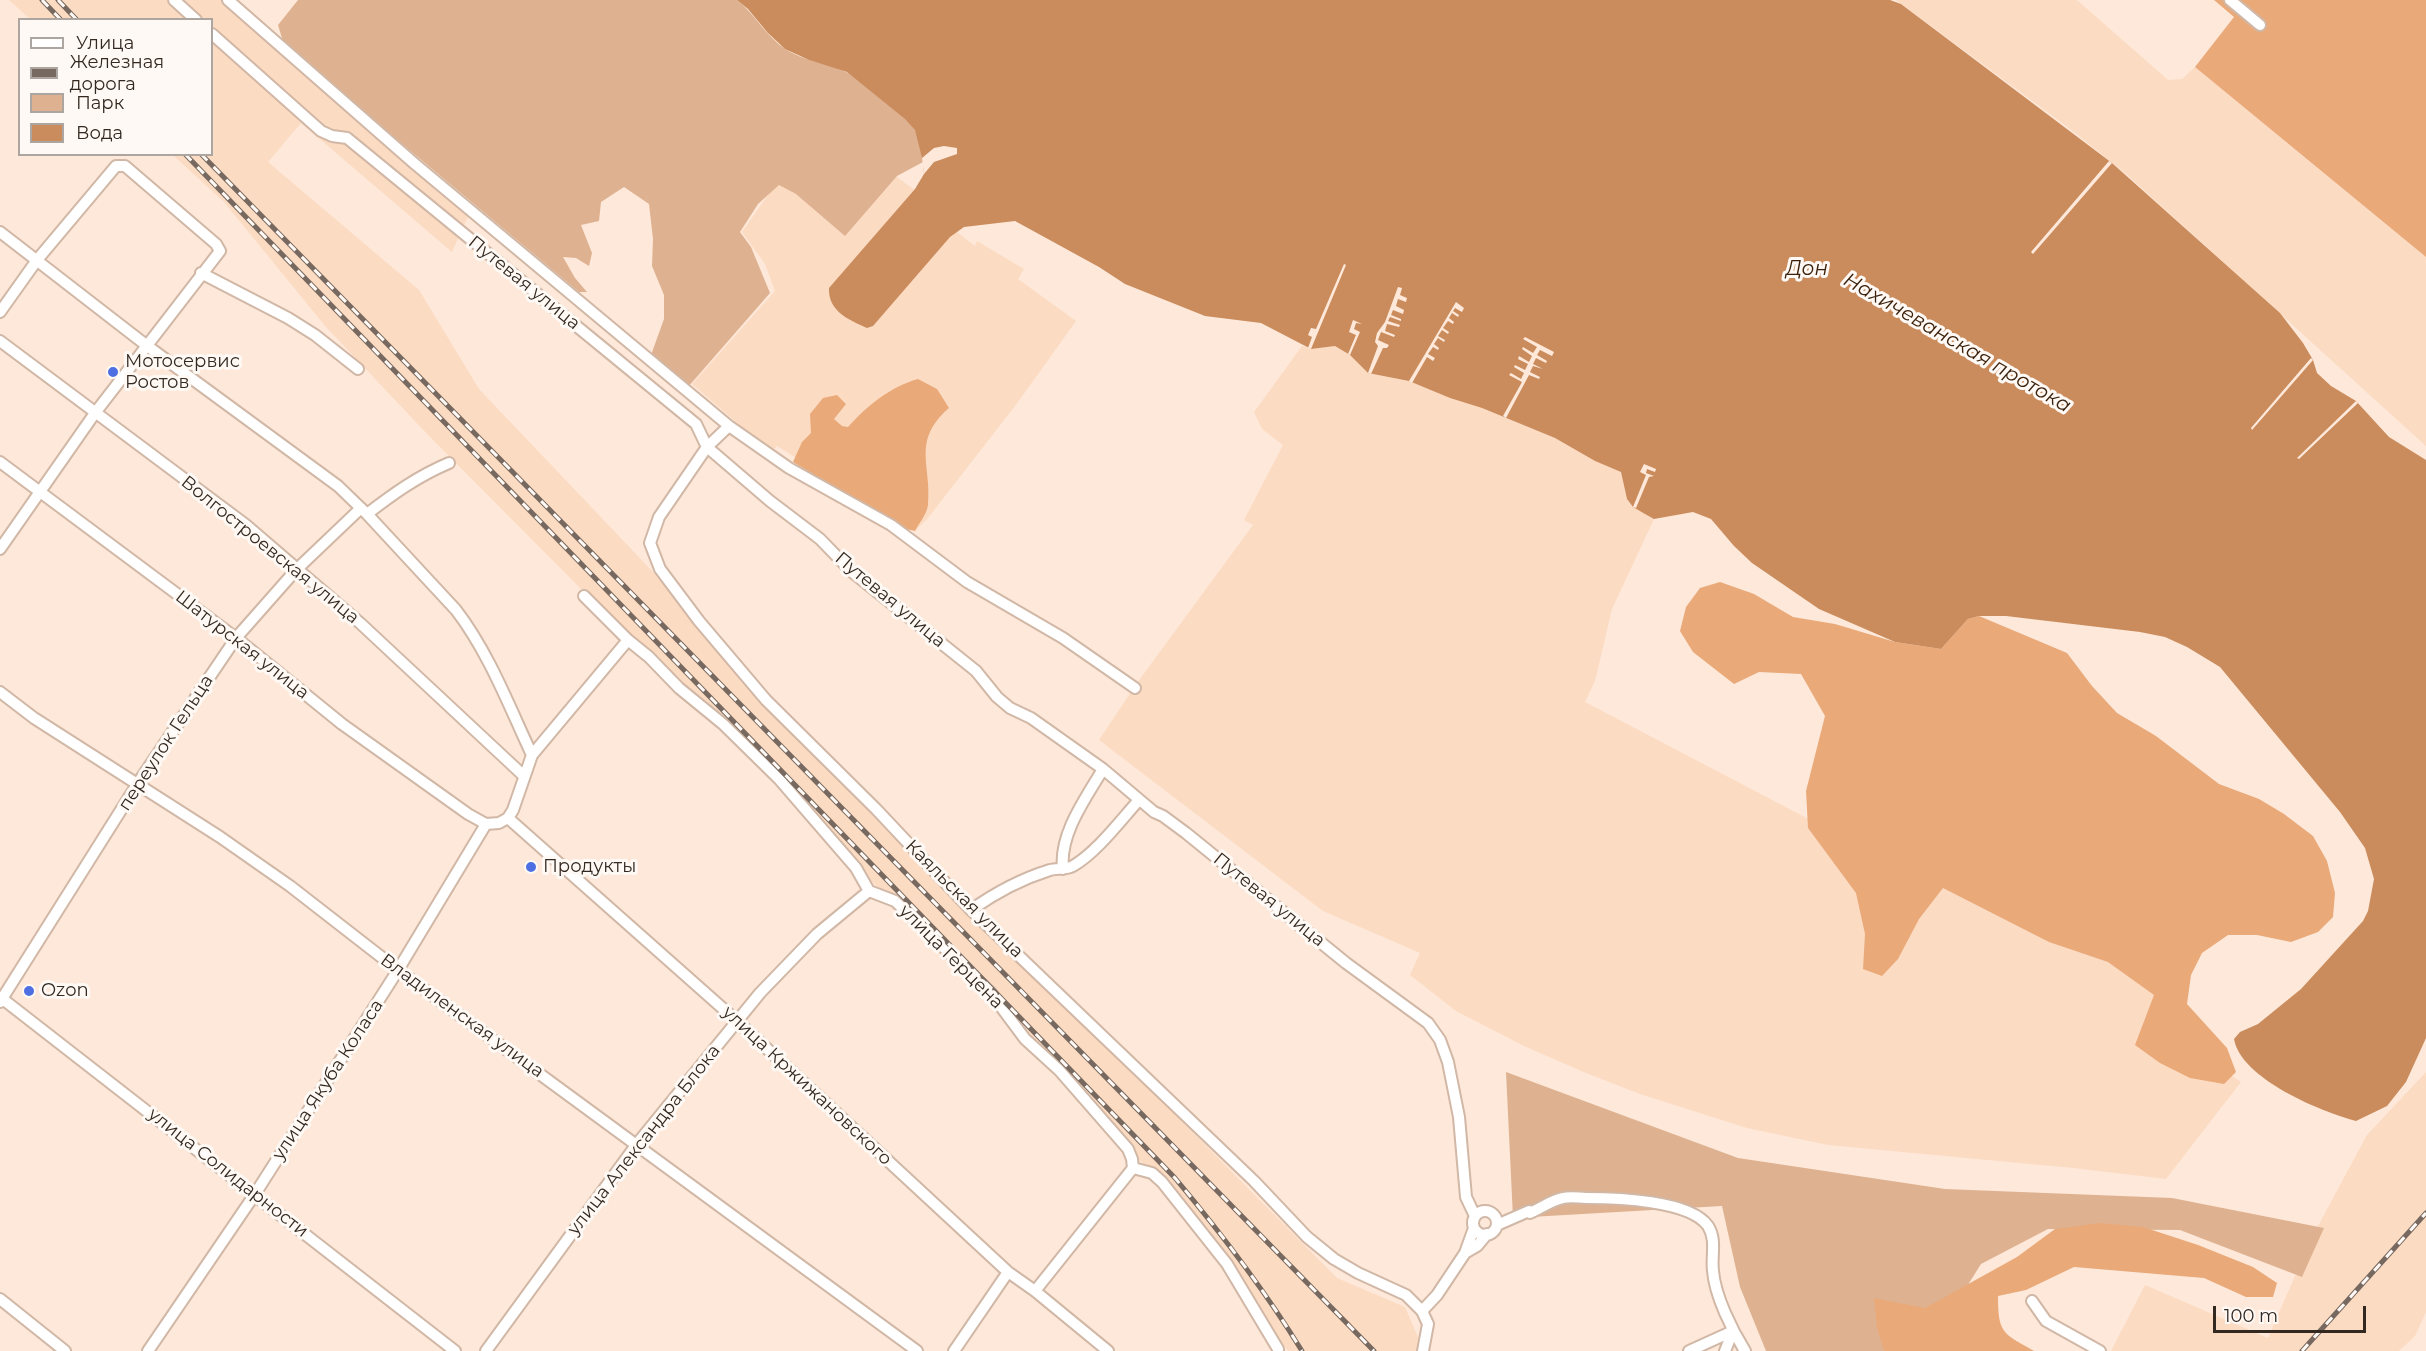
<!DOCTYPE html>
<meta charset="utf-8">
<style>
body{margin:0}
#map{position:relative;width:2426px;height:1351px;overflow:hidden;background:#fee8d9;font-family:Montserrat,sans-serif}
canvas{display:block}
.legend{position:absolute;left:18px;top:18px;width:195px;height:138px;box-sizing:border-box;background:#fef9f5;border:2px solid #ada6a0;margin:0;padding:8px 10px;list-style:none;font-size:18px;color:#332921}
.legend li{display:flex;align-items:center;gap:12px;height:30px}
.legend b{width:30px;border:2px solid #ada6a0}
.scale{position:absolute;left:2213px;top:1306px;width:153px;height:27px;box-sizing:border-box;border:3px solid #332921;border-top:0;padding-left:8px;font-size:18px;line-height:21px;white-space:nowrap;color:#332921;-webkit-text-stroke:4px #fef9f5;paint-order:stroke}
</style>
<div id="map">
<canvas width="2426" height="1351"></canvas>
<ul class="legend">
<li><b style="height:8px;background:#fff"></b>Улица</li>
<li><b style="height:8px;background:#77695f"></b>Железная дорога</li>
<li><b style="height:16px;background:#deb291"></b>Парк</li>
<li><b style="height:16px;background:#ca8c5d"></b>Вода</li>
</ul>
<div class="scale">100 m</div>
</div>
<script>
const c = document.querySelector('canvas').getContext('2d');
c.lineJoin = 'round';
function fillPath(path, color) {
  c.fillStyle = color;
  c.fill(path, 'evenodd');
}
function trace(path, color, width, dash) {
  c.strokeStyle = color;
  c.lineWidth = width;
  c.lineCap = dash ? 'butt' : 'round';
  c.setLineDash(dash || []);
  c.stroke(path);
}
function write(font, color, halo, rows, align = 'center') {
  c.font = font + ' Montserrat,sans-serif';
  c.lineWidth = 6;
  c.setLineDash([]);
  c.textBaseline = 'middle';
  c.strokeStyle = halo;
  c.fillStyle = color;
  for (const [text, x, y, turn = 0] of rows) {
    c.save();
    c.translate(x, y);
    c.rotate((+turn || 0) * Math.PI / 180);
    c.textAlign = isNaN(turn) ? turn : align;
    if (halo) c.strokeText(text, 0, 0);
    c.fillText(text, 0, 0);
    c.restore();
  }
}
fillPath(new Path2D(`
 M9 0H228L470 212 452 252 301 123 268 162 419 290 479 389 673 593 817 753 1337 1278 1405 1307 1424 1351H1288L1190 1214 991 1001 430 437 326 327 224 202 173 155 212 154V20L30 19Z
 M1896 0H2077L2168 80 2182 79 2195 67 2426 257V446L2125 173 2070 129Z
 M842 89 901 153 897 177 961 224 957 232 975 246 977 241 1024 269 1018 279 1076 321 1018 402 928 518 915 531 777 446 771 452 692 384 775 291 765 264 742 232Z
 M1302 346 1311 349 1335 346 1350 355 1368 373 1409 381 1450 398 1482 408 1555 438 1595 461 1621 472 1627 499 1633 507 1654 519 1612 609 1595 681 1585 702 1925 880 1933 870 2174 996 2158 1024 2241 1082 2166 1179 2073 1168 1828 1145 1747 1128 1640 1094 1586 1073 1524 1046 1456 1011 1410 975 1420 953 1323 911 1099 740 1137 683 1253 525 1244 520 1283 445 1262 429 1254 412Z
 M2426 1072V1312L2415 1336 2399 1351H2111L2145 1285 2268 1338 2311 1239 2367 1135Z`), '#fcdbc3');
fillPath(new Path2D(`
 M298 0H737C755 14 766 36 785 49 804 61 826 63 846 72 858 77 910 119 916 131 920 140 921 152 923 162L897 176 845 236 796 194 779 185 758 204 740 232 751 247 770 293 688 387 651 355 664 319V295L652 266 653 239 649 204 624 187 601 202 599 221 581 225 592 253 589 266 576 258 563 257 575 278 587 292H579L284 45 278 25Z
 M1506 1072 1738 1158 1945 1189 2172 1198 2324 1228 2302 1277 2180 1230 2048 1229 1981 1264 1961 1296 1983 1351H1766L1740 1287 1722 1206 1513 1218Z`), '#deb291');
fillPath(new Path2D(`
 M2214 0H2426V257L2195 67 2234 17Z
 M918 379 937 389 949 408C911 441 932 465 928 505 927 514 919 523 915 531L902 528 793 462 802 442 811 433 810 414 823 398 837 395 846 404 834 419 842 426 848 427C868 405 890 387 918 379Z
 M1720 582 1754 594 1793 617 1835 624 1895 642 1941 649 1968 619 1979 616 2067 653 2092 686 2117 713 2156 736 2219 784 2259 799 2284 814 2313 836 2327 861 2335 893 2333 917 2318 932 2291 942 2257 935H2228L2202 953 2191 975 2187 1004 2227 1048 2236 1072 2224 1084 2190 1078 2160 1063 2135 1045 2154 995 2108 962 2049 942 1943 888 1919 919 1898 959 1882 976 1863 969 1865 934 1856 893 1808 828 1806 791 1825 716 1801 674 1759 672 1734 684 1693 652 1680 631 1686 607 1700 588Z
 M2100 1223 2143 1227 2198 1245 2253 1267 2277 1283 2273 1297H2246L2204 1278 2074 1267 2026 1290 1998 1296C1998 1334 2003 1333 2034 1351H1884L1877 1328 1874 1298 1925 1308 2017 1257 2055 1229Z`), '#e9a979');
fillPath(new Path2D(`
 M737 0H1890L1901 4 2112 163 2280 313 2303 343 2313 360 2317 373 2331 386 2356 401 2389 437 2426 460V1038L2406 1082 2387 1106 2356 1121C2322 1112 2241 1079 2234 1039L2240 1032 2258 1024 2301 989 2363 921 2368 911 2374 879 2365 848 2340 812 2220 667 2187 647 2165 637 2140 632 2006 616H1979L1968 619 1941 649 1895 642 1819 609 1752 563 1734 546 1711 519 1693 512 1654 519 1645 514 1633 507 1627 499 1621 472 1595 461 1555 438 1482 408 1450 398 1409 381 1368 373 1350 355 1335 346 1311 349 1261 323 1205 316 1125 284 1099 267 1015 221 964 227 950 237 873 326 867 328C850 320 828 312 829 288L915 189 924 174 923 162 915 130 905 119 847 72 809 60 785 49 768 33 748 9Z`), '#ca8c5d');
fillPath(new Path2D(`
 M944 146 957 148V154L934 162 924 174 922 158 934 148Z
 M2109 161 2112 163 2033 254 2031 252Z
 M1344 264 1346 265 1311 349 1308 348 1312 337 1308 335 1311 328 1316 329Z
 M1398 287 1402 288 1400 295 1407 298 1406 302 1398 299 1396 306 1404 310 1403 314 1393 310 1391 315 1401 319V321L1390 317 1388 321 1400 325 1399 327 1387 324 1385 331 1395 335 1394 337 1381 332 1378 340 1389 345 1387 348H1383L1371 374 1368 373 1378 346 1375 342 1377 333 1385 322Z
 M1456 302 1464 308 1462 312 1455 308 1453 311 1459 315 1458 317 1452 313 1449 318 1454 322 1453 324 1448 321 1443 328 1449 332 1448 334 1442 330 1438 336 1445 340 1444 342 1438 338 1434 344 1439 348 1438 350 1433 347 1428 354 1435 358 1433 361 1427 357 1412 383 1409 381Z
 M1353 320 1362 324 1356 323 1354 329 1360 332 1350 355 1348 354 1356 335 1349 332Z
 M1525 337 1554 352 1552 356 1540 350 1537 355 1547 361 1546 363 1536 358 1533 364 1543 369 1533 366 1530 372 1540 377 1539 379 1529 375 1506 418 1503 416 1522 382 1509 375 1511 373 1521 379 1524 373 1514 367 1515 365 1525 370 1528 364 1518 359 1519 356 1529 362 1532 356 1522 349 1523 347 1533 353 1537 347 1523 339Z
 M2311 358 2313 360 2252 430 2251 428Z
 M2356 401 2358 403 2299 459 2297 458Z
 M1644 464 1656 469 1655 472 1647 469 1646 473 1654 476 1649 477 1636 508 1633 507 1646 475 1640 472Z`), '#fee8d9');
const minor = new Path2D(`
 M174 0 196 20
 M228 0 415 164 729 426 789 468 891 525 967 582 1063 638 1135 688
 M2230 0 2260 25
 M212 34 321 131 332 136 347 138 696 424 707 447 770 501 820 539 851 571 976 671 997 697 1010 708 1031 718 1103 769 1154 812 1163 816 1186 833 1346 963 1428 1023 1440 1040 1448 1062 1459 1117 1466 1197 1475 1216
 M0 232 146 345 338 486 367 514 456 610C489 653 509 706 532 755
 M201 273 288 318 315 335 358 369
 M0 312 37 260 116 166H125L216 244 220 251 95 413 0 549
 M0 341 246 525 360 623 524 776
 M729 426 707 447 659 517 650 543 660 569 699 621 766 700 876 809 971 910 1254 1181 1307 1237 1334 1259 1358 1273 1406 1295 1422 1311
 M0 462 236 638 342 724 468 814 486 824
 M367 514C393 494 418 476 449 463
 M584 596 628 640 649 657 679 688 723 724 779 779 856 868 869 891 895 901 968 971 990 992 1025 1039 1059 1070 1128 1149 1132 1159 1133 1168 1152 1173 1162 1182 1227 1264 1278 1349
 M0 692 34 718 220 837 290 886 398 970 917 1351
 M508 818 737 1021 1008 1272 1035 1291 1108 1351
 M1063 869C1059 834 1086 798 1103 769
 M971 910C995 893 1021 879 1050 870 1057 868 1066 870 1073 866 1097 852 1120 821 1139 800
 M0 997 455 1351
 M0 1002 138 783 236 638 296 570 361 508
 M1473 1223a12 12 0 1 1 24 0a12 12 0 1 1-24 0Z
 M1497 1225 1529 1211 1530 1213C1541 1208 1552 1200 1563 1198 1570 1196 1579 1198 1586 1198 1615 1198 1690 1200 1708 1226 1717 1240 1711 1256 1713 1271 1715 1296 1732 1330 1745 1351
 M1465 1253 1474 1228
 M1035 1291 1133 1168
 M0 1299 65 1351
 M2032 1301 2046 1321 2100 1351
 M148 1351 255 1194 398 970 486 824 499 823 508 818 513 810 532 755 628 640
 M486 1351 637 1144 760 993 817 934 869 891
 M954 1351 1008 1272
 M1423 1351 1428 1324 1422 1311 1437 1295 1465 1253 1477 1246 1487 1234
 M1689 1351 1733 1331
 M1725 1351 1733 1331`);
trace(minor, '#d1b7a5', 14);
trace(minor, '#fff', 10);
const rail = new Path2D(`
 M42 0 61 20
 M58 0 77 20
 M185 154 1175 1178C1221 1233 1264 1289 1302 1351
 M201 154 1374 1351
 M2302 1351 2426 1213`);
trace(rail, '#77695f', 5);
trace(rail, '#fef9f5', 3, [9]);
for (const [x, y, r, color] of [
 [113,372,6,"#4d6fe2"],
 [531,867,6,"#4d6fe2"],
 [29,991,6,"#4d6fe2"]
]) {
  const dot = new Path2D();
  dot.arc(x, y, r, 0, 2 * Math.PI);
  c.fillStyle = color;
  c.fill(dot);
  trace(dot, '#fef9f5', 2);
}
write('18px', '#332921', '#fef9f5', [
 ["Путевая улица",524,283,39],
 ["Волгостроевская улица",270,550,39],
 ["Путевая улица",890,600,40],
 ["Шатурская улица",242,645,38],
 ["переулок Гельца",166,743,-57],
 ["Каяльская улица",964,899,45],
 ["Путевая улица",1269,900,39],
 ["улица Герцена",951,957,45],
 ["Владиленская улица",462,1016,36],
 ["улица Якуба Коласа",328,1080,-57],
 ["улица Кржижановского",807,1086,43],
 ["улица Александра Блока",644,1140,-52],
 ["улица Солидарности",228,1173,38]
]);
write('18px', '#332921', '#fef9f5', [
 ["Мотосервис",125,362],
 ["Ростов",125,383],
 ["Продукты",543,867],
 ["Ozon",41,991]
], 'left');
write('italic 20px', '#3c220d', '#fef9f5', [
 ["Дон",1807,269],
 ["Нахичеванская протока",1957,343,30]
]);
</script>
